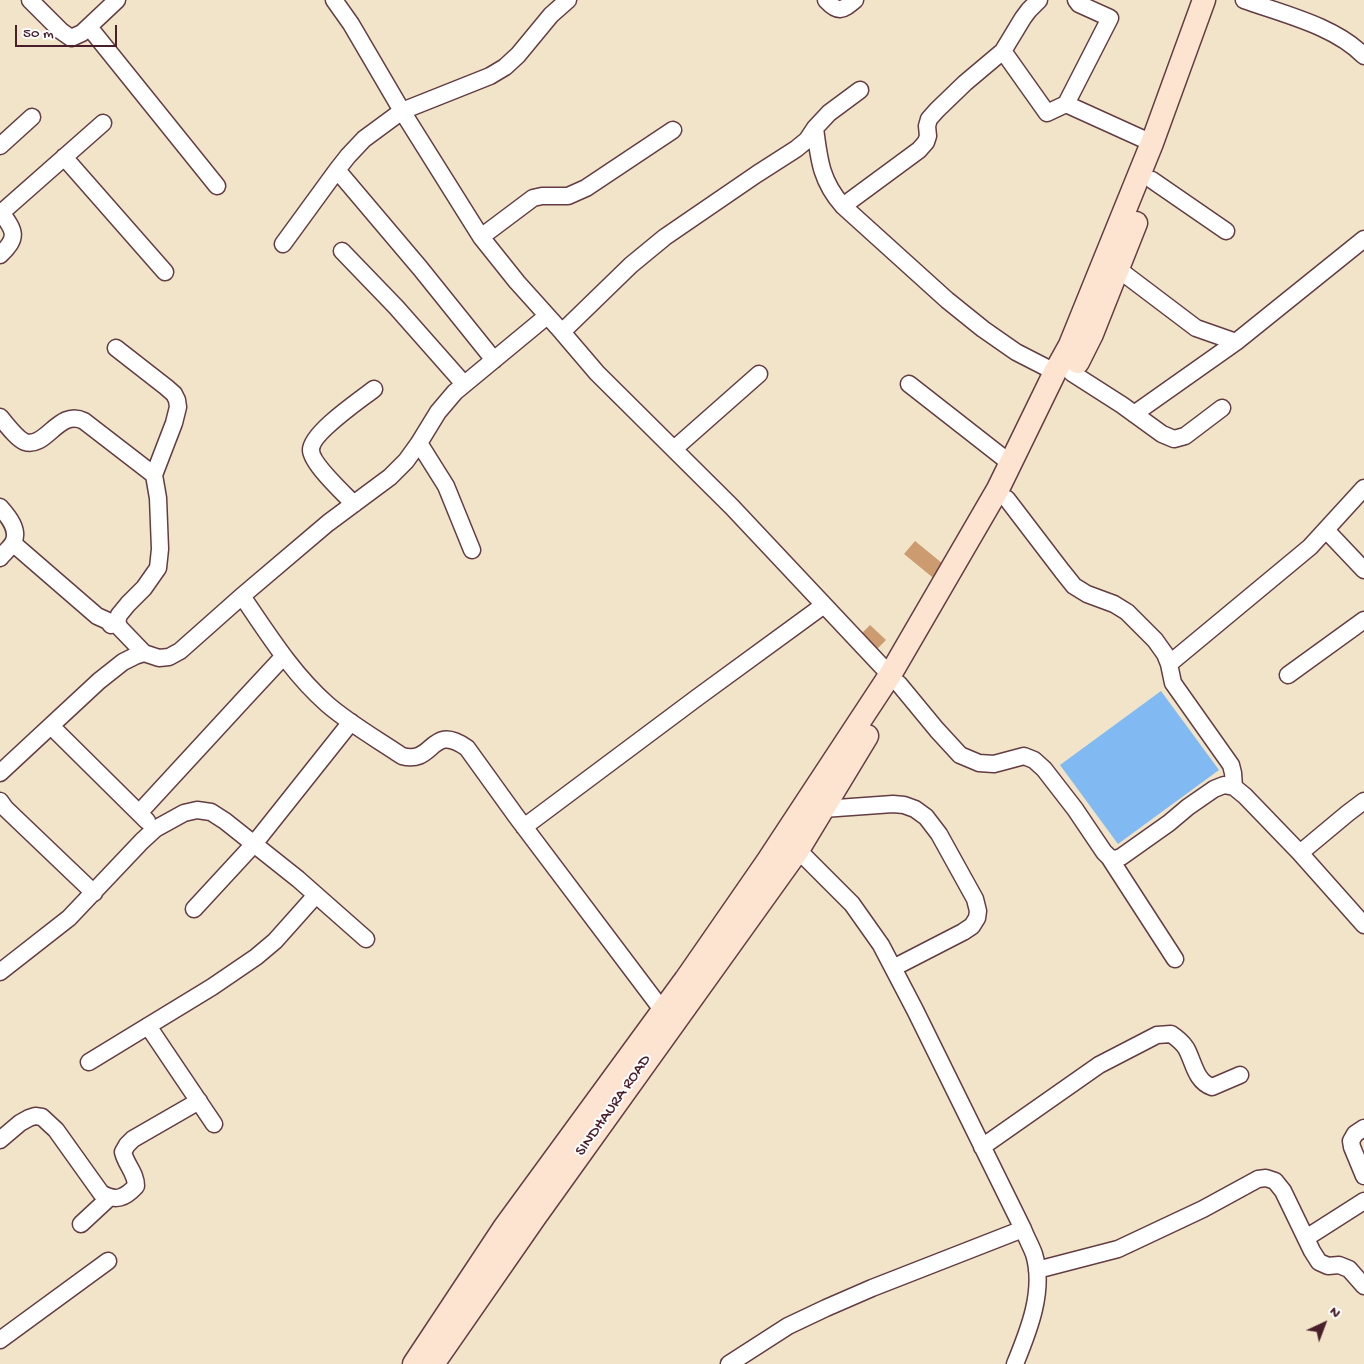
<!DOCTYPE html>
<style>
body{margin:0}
#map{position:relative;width:1364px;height:1364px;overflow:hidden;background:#f1e4c9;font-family:"Gochi Hand",sans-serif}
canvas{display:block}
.north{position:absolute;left:1299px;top:1299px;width:50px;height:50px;-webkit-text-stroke:4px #fff;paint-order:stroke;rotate:43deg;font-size:14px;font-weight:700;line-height:20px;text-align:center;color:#4a1f2b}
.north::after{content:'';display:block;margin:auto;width:18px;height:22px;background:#4a1f2b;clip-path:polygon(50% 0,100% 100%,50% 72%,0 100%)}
.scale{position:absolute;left:15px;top:25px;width:102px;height:22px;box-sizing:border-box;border:2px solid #4a1f2b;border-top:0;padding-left:6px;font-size:15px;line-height:18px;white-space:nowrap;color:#4a1f2b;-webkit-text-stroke:4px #fff;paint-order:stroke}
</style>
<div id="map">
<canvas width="1364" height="1364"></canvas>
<div class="north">N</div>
<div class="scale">50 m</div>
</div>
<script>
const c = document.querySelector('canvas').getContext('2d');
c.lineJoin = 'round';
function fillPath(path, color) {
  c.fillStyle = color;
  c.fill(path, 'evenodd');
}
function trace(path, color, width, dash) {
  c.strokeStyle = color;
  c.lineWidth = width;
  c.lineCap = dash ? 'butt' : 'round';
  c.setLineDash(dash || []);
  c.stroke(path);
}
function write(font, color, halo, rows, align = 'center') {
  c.font = font + ' "Gochi Hand",sans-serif';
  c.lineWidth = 4;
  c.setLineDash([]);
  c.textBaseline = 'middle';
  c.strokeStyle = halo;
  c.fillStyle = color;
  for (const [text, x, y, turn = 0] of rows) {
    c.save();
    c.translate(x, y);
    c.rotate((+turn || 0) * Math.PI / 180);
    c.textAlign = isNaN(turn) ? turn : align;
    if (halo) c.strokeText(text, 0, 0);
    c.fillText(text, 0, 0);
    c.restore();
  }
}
fillPath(new Path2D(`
 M1161 691 1219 770 1118 844 1060 765Z`), '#81baf2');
fillPath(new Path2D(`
 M915 541 948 568 937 581 904 554Z
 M870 625 886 640 876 650 860 635Z`), '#cc9b6f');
const street = new Path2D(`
 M30 0 61 31 71 38 82 33 117 0
 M334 0 351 24 402 111 481 237 517 282 562 332 597 373 732 507 890 675
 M826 0C838 13 842 11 855 0
 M1244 0C1283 14 1335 26 1364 56
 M89 27 217 186
 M1003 51 1047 113 1066 104 1152 143
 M1066 104 1110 18 1079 4 1076 0
 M815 128C819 160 821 181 843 206L947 300 983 329 1016 352 1055 372
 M0 146 32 117
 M64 157 165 272
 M337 170 420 268 494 360
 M1152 180 1226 231
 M843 206 919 150 926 142 928 136 927 126 929 119 937 110 965 83 1003 51 1023 18 1029 10 1039 0
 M0 211C15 231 19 237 0 255
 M1 213 103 123
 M481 237 533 198 542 196H568L586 188 673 130
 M283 244 337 170 348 156 364 139 402 111 490 76 505 67 518 55 551 15 568 0
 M342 251 396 307 464 384
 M1118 269 1196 328 1236 342
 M562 332 631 265 665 237 757 174 796 149 807 140 815 128 829 113 860 90
 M116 348 166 387 174 394 177 400 178 407 174 423 154 475 158 498 160 549 158 568 144 588 128 604 119 615 117 622 120 628 144 653
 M1072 373 1122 405 1162 434 1174 439 1185 436 1222 408
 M909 384 1010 463
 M1134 414 1236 342 1364 239
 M0 417C6 424 17 439 25 442 46 449 59 408 84 421L154 475
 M419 443 446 486 472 550
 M674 449 759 374
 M1007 499 1062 571 1074 586 1087 594 1114 604 1127 612 1155 640 1165 654 1169 664 1173 683 1231 765 1233 773 1234 787
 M354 504C344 494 311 463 311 450 311 433 360 400 374 389
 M0 507C8 516 20 530 13 543 10 548 4 553 0 558
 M1326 530 1364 570
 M14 542 15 545 97 616 108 621 111 625
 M242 596C268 634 292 673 327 704 350 724 377 739 402 756 435 765 430 722 467 748L516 816 663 1011
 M1169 664 1310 547 1364 488
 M1288 675 1364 620
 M899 684 937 730 960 755 979 763 994 764 1024 756 1034 760 1044 769 1075 809 1104 852 1109 857 1115 859 1121 857 1169 823 1188 807 1214 789 1224 785 1234 787 1245 796 1300 853 1364 925
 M51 726 147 821
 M0 773 99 681 123 662 135 656 144 653 159 658 169 657 180 651 242 596 328 523 390 477 406 461 419 443 438 412 455 392 547 316
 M0 801 5 808 94 893
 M823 809 893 804 904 805 915 809 926 817 939 834 975 899 978 911 977 918 972 926 963 932 893 968
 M139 813 244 699 283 657
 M524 827 698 697 824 605
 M798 850 852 904 881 945 915 1010 1023 1229C1026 1237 1031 1246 1034 1254 1045 1290 1029 1330 1015 1364
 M1300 853 1348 813 1364 801
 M1109 857 1175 959
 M194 909 254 844 351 722
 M0 972 69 918 142 841 155 829 184 813 197 810 211 812 225 821 298 879 366 939
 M148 1026 214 1124
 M89 1062 212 987 256 957 275 941 316 895
 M1364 1128 1355 1134 1351 1141 1352 1147 1364 1176
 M0 1140 20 1123 29 1118 35 1116 42 1117 56 1130 101 1193C116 1202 125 1198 136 1186 136 1173 126 1165 123 1152L127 1145 133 1139 199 1101
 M982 1147 1099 1065 1157 1035 1171 1034C1177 1038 1182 1042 1186 1048 1194 1062 1195 1081 1212 1087L1240 1075
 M81 1224 109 1198
 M1306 1238 1364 1201
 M1037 1270 1118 1249 1203 1209 1258 1179 1266 1178 1275 1181 1283 1191 1312 1251 1319 1262 1328 1266 1339 1265 1349 1269 1364 1286
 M0 1340 108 1261
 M729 1364 788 1326 826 1308 872 1288 1023 1229`);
const secondary = new Path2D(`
 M1078 362 1092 334 1136 223
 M414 1364 504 1228 686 979 767 862 890 675 998 489 1055 372 1070 345 1152 143 1204 0
 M433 1364 535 1217 798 850 867 736`);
trace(street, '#633d43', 19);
trace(secondary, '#633d43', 25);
trace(street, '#fff', 16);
trace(secondary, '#fde4d1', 22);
write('16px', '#4a1f2b', '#fff', [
 ["SINDHAURA ROAD",614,1106,-55]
]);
</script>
